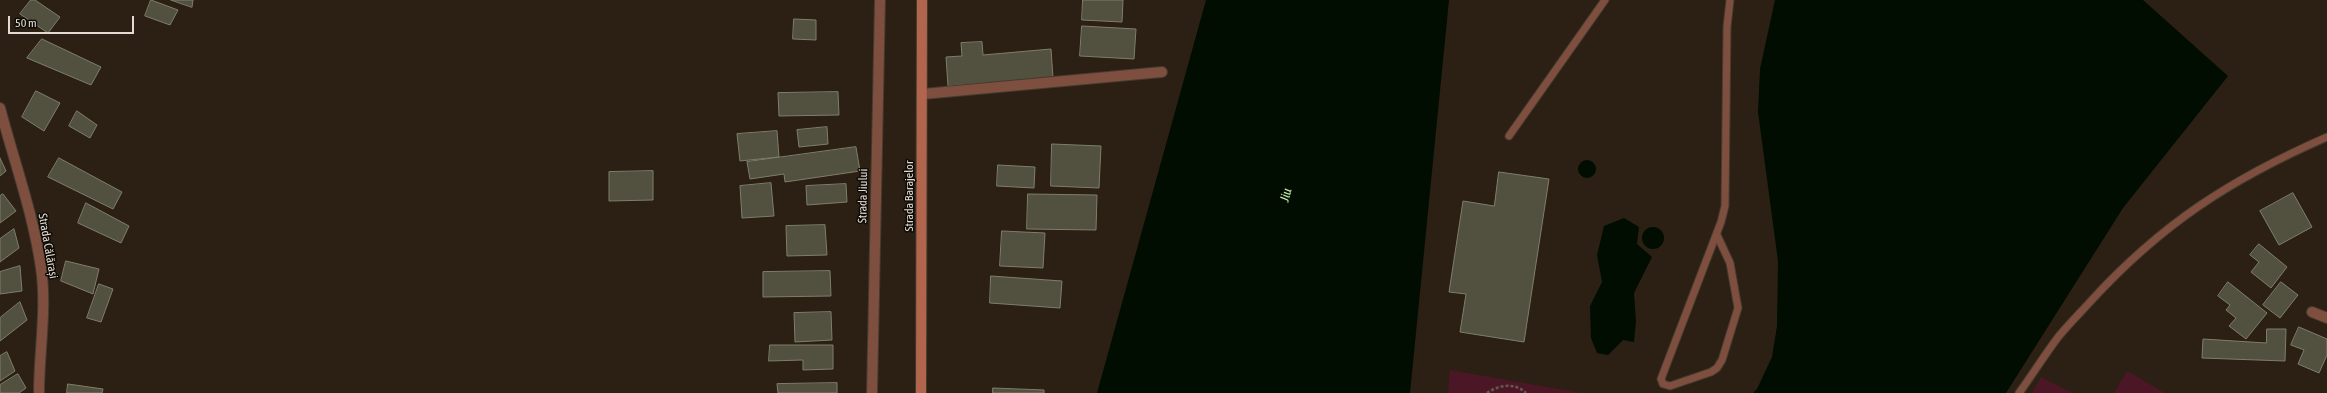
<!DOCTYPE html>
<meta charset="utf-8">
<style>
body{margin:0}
#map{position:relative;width:2327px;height:393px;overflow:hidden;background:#2b2013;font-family:"Asap Condensed",sans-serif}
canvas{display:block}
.scale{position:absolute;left:8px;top:16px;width:126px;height:18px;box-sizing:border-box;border:2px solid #e3dbd3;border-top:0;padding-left:5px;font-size:12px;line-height:14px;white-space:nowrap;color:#e3dbd3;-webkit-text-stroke:3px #0f0b06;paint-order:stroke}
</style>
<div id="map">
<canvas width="2327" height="393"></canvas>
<div class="scale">50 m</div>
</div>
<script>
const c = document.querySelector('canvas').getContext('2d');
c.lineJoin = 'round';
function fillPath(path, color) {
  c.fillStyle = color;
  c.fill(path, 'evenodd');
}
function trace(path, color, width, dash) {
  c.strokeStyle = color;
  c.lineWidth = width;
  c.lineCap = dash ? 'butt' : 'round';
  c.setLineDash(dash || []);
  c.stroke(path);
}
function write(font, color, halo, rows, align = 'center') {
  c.font = font + ' "Asap Condensed",sans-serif';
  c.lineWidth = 3;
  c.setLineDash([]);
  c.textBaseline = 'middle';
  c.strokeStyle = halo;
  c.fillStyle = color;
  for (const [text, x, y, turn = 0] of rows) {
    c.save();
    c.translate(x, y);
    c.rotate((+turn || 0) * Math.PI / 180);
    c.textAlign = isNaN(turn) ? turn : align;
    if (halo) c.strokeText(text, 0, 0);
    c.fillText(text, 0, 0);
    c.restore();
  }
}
fillPath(new Path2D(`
 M1450 370 1581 393H1448Z
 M2127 371 2165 393H2114Z
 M2041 377 2072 393H2032Z`), '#4b1727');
fillPath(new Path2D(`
 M1206 0H1449L1410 393H1097Z
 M1775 0H2143L2228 76 2123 208 2006 393H1753L1757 389 1772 357 1777 326 1778 261 1758 112 1760 69Z
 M1578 169a9 9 0 1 1 18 0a9 9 0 1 1-18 0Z
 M1624 218 1639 227 1637 244 1652 257 1634 293 1636 321 1634 342 1623 340 1608 355 1597 353 1591 338 1590 306 1602 282 1597 255 1604 226Z
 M1642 238a11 11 0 1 1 22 0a11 11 0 1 1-22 0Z`), '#000d00');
const building = new Path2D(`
 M31 0H35L60 17 48 33 20 14Z
 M151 0 178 10 170 25 145 16Z
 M171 0H193L192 7Z
 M1083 0H1123L1122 22 1082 20Z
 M794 19 816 20V40L793 39Z
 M1082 26 1136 29 1134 59 1080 56Z
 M42 39 101 67 91 85 27 58Z
 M982 42 983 55 1051 49 1053 78 948 86 946 57 962 56 961 43Z
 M36 91 60 103 44 131 22 117Z
 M838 92 839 115 779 116 778 93Z
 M77 111 97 125 90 138 69 126Z
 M827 127 828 144 799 147 797 130Z
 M777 131 779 157 740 161 737 134Z
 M1052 144 1101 146 1099 188 1051 186Z
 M856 147 860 171 785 182 784 174 750 179 747 162Z
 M0 158 6 171 0 176Z
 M59 158 122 192 113 209 48 177Z
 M998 165 1035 167 1034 188 997 186Z
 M653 171V200L609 201V172Z
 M1499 172 1549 179 1524 342 1460 332 1466 294 1449 292 1463 201 1494 206Z
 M771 183 774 216 742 218 740 186Z
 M846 184 847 202 807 205 806 186Z
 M2293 193 2312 227 2279 245 2260 211Z
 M3 194 16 211 0 223V196Z
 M1028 194 1097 195 1096 230 1027 229Z
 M86 203 129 226 121 243 78 223Z
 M825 225 827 255 787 256 786 226Z
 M14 229 19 248 0 262V239Z
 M1002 231 1045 233 1043 268 1000 266Z
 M2259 244 2287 267 2271 288 2251 272 2259 262 2250 255Z
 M66 261 99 269 93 294 61 281Z
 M20 266 22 291 0 294V272Z
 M830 271 831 296 763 297V272Z
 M991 276 1062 281 1060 308 990 303Z
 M2228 282 2267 313 2246 339 2229 326 2236 318 2226 310 2230 305 2218 296Z
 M2281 282 2298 295 2280 318 2263 305Z
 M99 284 113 289 101 322 87 318Z
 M20 302 27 320 0 341V318Z
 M831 312 832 340 795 342 794 313Z
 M2299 327 2327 339V355L2319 373 2298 364 2304 350 2291 345Z
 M2267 329H2286L2285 361 2202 358 2203 339 2266 343Z
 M770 345H833V369L803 370V360L769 361Z
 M7 352 15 371 0 381V356Z
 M18 374 26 388 19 393H0V385Z
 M837 383V393H778L777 384Z
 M68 384 103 389 102 393H67Z
 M993 388 1044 390V393H993Z`);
fillPath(building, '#525140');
trace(building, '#7e7e6b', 1);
const service = new Path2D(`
 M1509 136 1605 0
 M1717 235 1730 263 1738 308 1722 360 1717 368 1711 372 1670 386 1663 384 1661 379 1721 222 1725 206 1727 27 1730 0
 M2019 393C2033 374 2045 354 2059 336 2069 324 2080 313 2090 302 2161 224 2231 179 2327 137`);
const minor = new Path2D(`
 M923 94 1162 72
 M0 108C14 161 33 213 41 268 47 309 39 352 39 393
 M2312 312 2327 318
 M872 393 880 0`);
const secondary = new Path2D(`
 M921 393 922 0`);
trace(service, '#453a2e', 9);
trace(minor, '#453a2e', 12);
trace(secondary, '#453a2e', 12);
trace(new Path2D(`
 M1487 393C1498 385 1515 382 1526 393`), '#63594e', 2.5, [3, 2]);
trace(service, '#7e4e3f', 7);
trace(minor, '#7e4e3f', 10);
trace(secondary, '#b1654d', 10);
write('12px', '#e3dbd3', '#0f0b06', [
 ["Strada Jiului",863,196,-89],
 ["Strada Barajelor",909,196,-90],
 ["Strada Călărași",48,246,80]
]);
write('italic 13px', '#b3f3a3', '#0f0b06', [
 ["Jiu",1286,195,-75]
]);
</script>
